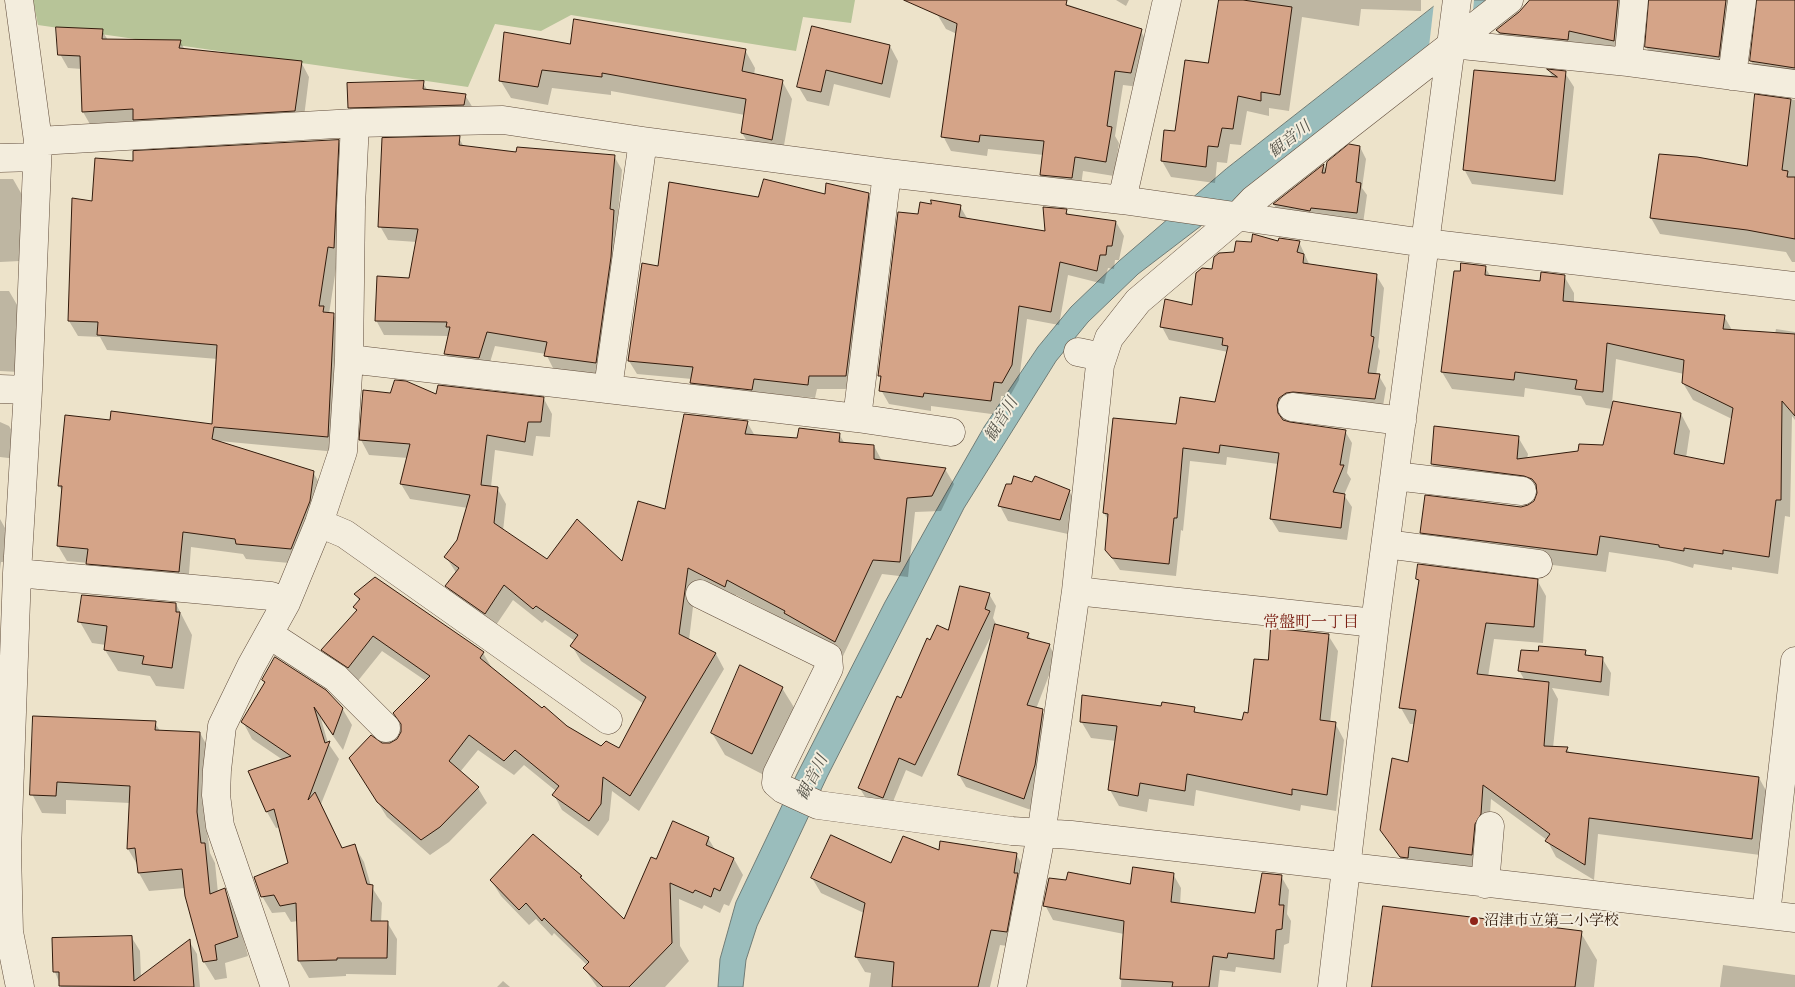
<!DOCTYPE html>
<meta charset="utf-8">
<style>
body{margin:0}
canvas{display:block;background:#ede3ca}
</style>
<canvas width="1795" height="987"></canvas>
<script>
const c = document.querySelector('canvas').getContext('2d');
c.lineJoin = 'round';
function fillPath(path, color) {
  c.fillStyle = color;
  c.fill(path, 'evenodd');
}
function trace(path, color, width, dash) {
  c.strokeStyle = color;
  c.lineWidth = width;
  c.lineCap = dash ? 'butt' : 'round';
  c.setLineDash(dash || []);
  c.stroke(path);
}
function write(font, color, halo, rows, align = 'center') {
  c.font = font + ' Alegreya,"Noto Serif JP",serif';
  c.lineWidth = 4;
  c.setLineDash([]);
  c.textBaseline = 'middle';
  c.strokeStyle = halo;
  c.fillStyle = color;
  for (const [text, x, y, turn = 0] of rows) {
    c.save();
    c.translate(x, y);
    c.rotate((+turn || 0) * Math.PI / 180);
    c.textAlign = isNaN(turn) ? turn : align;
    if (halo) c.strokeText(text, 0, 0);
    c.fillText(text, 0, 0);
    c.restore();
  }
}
fillPath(new Path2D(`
 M33 0H855L851 23 803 17 796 51 571 15 541 31 495 24 468 87 38 25Z`), '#b7c498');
const water = new Path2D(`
 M1442 0H1497L1138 274 1088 322 1056 361 964 508 827 777 757 926 746 960 743 987H718L720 959 736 902 797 774 885 602 929 523 984 427 1038 347 1071 307 1119 261 1226 169Z`);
fillPath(water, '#9abdbc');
trace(water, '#707c76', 1);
fillPath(new Path2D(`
 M1438 0H1474L1472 22 1428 55 1434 3Z`), '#ede3ca');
fillPath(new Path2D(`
 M944 0H1055L1140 30 1149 45 1139 87 1123 85 1115 136 1119 143 1114 176 1083 171 1080 193 1050 189 1041 175 1044 155 988 149 987 156 951 151 943 136 957 34 946 29 937 14Z
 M1116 0H1129L1126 6Z
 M1220 0H1421V11L1361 9 1359 26 1302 17 1289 111 1269 108V116L1247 111 1241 145 1230 144 1227 163 1217 162 1215 183 1171 177 1162 161 1209 65Z
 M1532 0H1795V84L1760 77 1751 61 1759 2 1755 1 1728 73 1656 63 1646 47 1651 2 1646 1 1623 57 1507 47 1497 31Z
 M813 28 890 46 898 61 890 98 834 84 829 106 807 101 798 86Z
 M102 31 108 40 180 41 185 50 301 62 309 77 303 125 91 126 83 112 82 69 68 68 60 54Z
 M572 45 745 50 755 68 754 75 782 81 792 99 782 157 753 151 742 133 745 115 611 91V95L552 88 548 105 511 98 500 80Z
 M1549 71 1565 73 1574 87 1563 195 1472 184 1464 169 1553 78Z
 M423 83 428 91 465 95 473 108 356 120 349 107Z
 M1756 96 1795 100V262H1792L1786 252 1660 234 1651 218 1748 167Z
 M459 138 464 147 518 154 614 156 622 170 603 377 554 370 546 354 495 346 487 372 454 368 446 354 450 336 384 335 376 320 411 279 417 242 388 240 380 226Z
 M338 141 347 156 337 262 329 314H333L342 330 337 452 219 441 313 472 322 488 300 564 246 559 243 554 191 547 188 587 97 579 88 563 67 561 58 546 63 492 59 486 111 421 214 425 218 359 107 350 100 337 78 336 69 321 93 202 134 162Z
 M1360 147 1366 159 1362 188 1367 195 1363 224 1281 216 1274 205 1324 166 1327 171Z
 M0 179H13L25 200 20 261 0 262Z
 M868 194 876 208 854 389H817L815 398 761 393 760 403 699 396 691 383 692 379 637 374 629 361 659 268 758 199Z
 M960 206 968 220 1046 232 1066 211 1069 215 1116 222 1124 236 1119 260H1115L1114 269 1108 268 1104 284 1068 275 1059 325 1027 319 1019 380 1010 396H1001L999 415 931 406V411L889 404 881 390 882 380 879 375 919 216Z
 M1279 242H1299L1310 266 1376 275 1384 288 1378 347 1380 351 1376 375 1379 376 1386 388 1382 412 1286 411 1283 418 1284 421 1345 431 1352 443 1347 473 1351 479 1344 495 1352 507 1347 540 1279 532 1271 519 1278 464 1227 457 1226 465 1190 461 1183 531 1181 530 1176 576 1120 570 1106 549 1109 521 1104 513 1177 425 1216 403 1228 352 1169 340 1162 327 1194 306 1213 270 1235 253Z
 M1485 267 1491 277 1541 283 1564 276 1574 293V303L1724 316 1732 330 1775 334 1776 329 1795 332V420L1792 416 1790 517 1785 516 1778 574 1732 567V570L1694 564 1693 568 1669 561 1609 552 1606 572 1431 549 1421 532 1528 507 1535 502 1539 494 1442 481 1432 464 1435 428 1518 437 1528 454 1527 459 1604 447 1612 409 1586 405 1581 396 1525 388 1524 397 1452 389 1442 372ZM1616 359 1684 374 1683 383 1693 400 1732 419 1725 465 1686 458 1690 431 1681 414 1612 403Z
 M0 291H9L20 310 19 372 0 371Z
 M391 395 544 399 552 414 550 437 536 436 533 456 495 450 491 487 497 488 506 504 503 531 548 561 623 563 666 511 747 422 755 436 799 440 839 434 845 444 874 446 882 461 945 469 954 484 941 511 915 512 908 577 882 574 843 656 794 628 792 624 748 601 736 595 734 601 696 582 689 640 716 654 724 669 639 811 612 791 609 820 598 836 562 810 554 795 556 791 524 765 514 775 478 750 460 772 478 788 487 803 449 842 430 855 387 817 350 758 398 740 402 727 395 713 426 681 382 651 357 682 331 665 323 650 357 612 354 607 359 601 356 594 483 653 492 668 566 727 602 748 620 750 644 704 581 661 572 646 575 641 545 620 542 623 513 600 494 628 455 601 447 586 457 574 446 557 458 540 468 508 410 499 401 484 408 458 369 455 361 440Z
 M0 422 9 426 18 441 17 459 0 457Z
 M1033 483 1069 491 1077 505 1068 534 1008 521 1000 506Z
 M0 519 5 528 6 562H1L0 570Z
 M1418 579 1537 580 1546 596 1543 643 1494 639 1488 677 1525 681 1519 670 1585 651 1588 657 1602 658 1611 673 1609 696 1552 688 1558 699 1553 748H1567L1570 754 1759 778 1768 794 1760 855 1598 834 1594 880 1556 857 1547 840 1491 799 1489 830 1480 870 1411 873 1381 830 1410 763 1415 724H1410L1401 708 1420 583Z
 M989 594 996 606 993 618 996 624 1028 634 1031 640 1049 645 1056 657 1036 709 1042 711 1049 723 1042 778 1031 810 966 787 959 775 993 632 922 777 906 770 890 809 867 800 859 787 931 641 949 632Z
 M176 604 192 635 184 689 156 686 150 676 118 671 105 650 106 645 92 643 80 622Z
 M1328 635 1338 651 1330 723H1335L1344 740 1336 811 1301 805 1300 811 1196 790 1194 806 1149 799 1147 812 1119 806 1110 790 1116 741 1091 738 1081 721 1162 707 1194 709 1197 714 1243 722 1249 715 1270 662Z
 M263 680 342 708 352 725 343 750 321 719 328 743 339 759 321 804 343 849 354 845 364 862 371 886 382 903 381 922H387L397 939 396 975 346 974V976L309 978 299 961 298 921 291 922 285 912 272 913 262 896 290 864 280 827 276 828 267 812 283 760 252 739 243 722 265 684Z
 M782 688 795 709 764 775 725 755 712 733Z
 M155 723 160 731 200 733 210 751 207 831 210 853 215 863 218 893 224 890 235 908 248 956 225 963 227 978 215 980 204 962 185 888 149 891 139 873 138 866 128 849 130 803 66 800V814L42 813 32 794Z
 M708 838 716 851 734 859 743 875 729 906 724 904 720 913 704 905 702 909 679 899 680 946 689 961 665 987H597L584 968 587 965 554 933 552 936 536 919 529 925 501 896 491 880 581 877 584 883 624 921 657 860Z
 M940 852 1016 854 1025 870 1015 947 1000 945 990 987H869L871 973 865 972 856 957 864 913 821 893 812 878 892 865Z
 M1173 874 1181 888 1180 905 1256 915 1281 876 1289 890 1287 914 1291 921 1289 943 1284 945 1281 973 1236 967 1235 972 1220 970 1218 987H1121L1124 934 1053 920 1045 905Z
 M1581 933 1597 960 1594 987H1374Z
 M132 938 140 951 141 978 189 941 197 954 200 987H61L55 972Z
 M1723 965 1795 975V987H1720Z
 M503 981 510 987H497Z`), '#0003');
const building = new Path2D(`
 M904 0H1067L1066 5 1142 29 1131 73 1115 71 1107 126 1112 127 1106 162 1075 157 1072 178 1040 175 1044 141 980 135 979 142 941 137 957 24Z
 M1219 0H1243L1292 7 1280 95 1261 92V101L1238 96 1233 129 1222 128 1218 147 1208 146 1206 167 1161 161 1164 130 1175 131 1185 60 1208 63Z
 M1530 0H1618L1614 41 1569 31 1568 40 1500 33 1496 30 1519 12Z
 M1649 0H1726L1719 57 1645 47Z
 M1757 0H1795V68L1750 61Z
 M574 19 746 49 742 71 783 80 772 140 741 133 746 99 602 73V77L542 70 538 87 499 81 504 32 570 44Z
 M812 26 890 45 882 84 826 70 821 92 797 87Z
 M56 27 103 29 102 39 181 40 179 48 302 61 295 111 133 120V109L82 112 80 56 58 55Z
 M1547 69 1566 71 1555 181 1463 170 1474 70 1557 77Z
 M424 81 423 89 466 94 464 105 348 108 347 83Z
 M1755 94 1791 99 1782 170 1788 171 1787 177H1795V239L1747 230 1650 218 1659 154 1697 157 1747 166Z
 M460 136 459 145 516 152 517 147 615 155 610 209 614 210 611 257 596 363 544 356 547 342 487 332 479 358 444 354 450 327H446L447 322 375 321 377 276 409 278 418 229 378 227 382 138Z
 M339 140 334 248 328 247 319 306H324L323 312 334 313 328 437 214 427 212 439 314 471 310 501 291 549 236 544 235 539 183 532 179 572 86 564 88 549 57 546 62 486H58L65 415 110 420 111 411 212 424 217 345 97 335 98 322 68 321 72 198 92 201 95 158 133 161V151Z
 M1349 144 1360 146 1356 182 1361 183 1357 213 1311 208 1310 211 1273 204 1324 164 1322 173H1325L1327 162Z
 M764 179 825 194 826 183 869 193 846 376H809L808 385 754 379 752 390 690 383 693 367 628 361 642 263 658 266 669 182 758 197Z
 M931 200 961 205 959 217 1045 231 1043 207 1067 209 1066 214 1116 221 1112 246H1107L1106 255H1100L1097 271 1060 262 1051 312 1019 306 1012 365 1002 383 994 382 991 401 924 393 923 397 879 391 881 376H878L898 212 918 214 920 202 931 204Z
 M1253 234 1278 241 1279 238 1300 241 1297 252 1304 254 1303 263 1377 274 1371 336 1374 337 1368 373 1380 374 1375 399 1293 392 1286 393 1279 398 1277 405 1278 413 1283 420 1290 422 1346 430 1340 465H1344L1333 492 1345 494 1341 528 1270 519 1279 453 1220 445 1219 453 1183 448 1177 518H1174L1169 564 1112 558 1105 550 1108 514 1103 513 1113 418 1176 424 1180 397 1215 402 1228 346 1222 345 1223 338 1160 327 1165 299 1192 305 1196 273 1202 268 1212 269 1214 257 1219 253 1234 252 1236 241 1251 242Z
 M1461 263 1486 266 1485 275 1540 281 1541 272 1565 275 1563 301 1725 315 1723 329 1795 334V416L1782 401 1781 500H1776L1769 557 1723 550V554L1684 548V551L1659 547V545L1600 536 1597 555 1420 533 1425 495 1521 507 1528 505 1534 501 1537 493 1536 484 1532 479 1524 476 1431 464 1434 426 1519 436 1517 459 1578 451 1579 444 1603 445 1613 401 1681 413 1674 454 1724 464 1733 408 1682 383 1684 360 1607 343 1603 392 1575 389 1577 380 1515 372 1514 380 1441 372 1454 271H1460Z
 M395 380 406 381 436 394 438 385 544 397 541 422H528L525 442 487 435 481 485 498 487 494 523 547 559 577 519 622 561 638 501 665 509 684 414 748 421 745 434 797 438 799 428 840 433 839 442 874 445V459L946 468 932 496 907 498 900 562 873 560 835 642 784 613 785 611 738 586 727 580 725 587 688 568 679 634 716 653 630 796 603 777 601 804 589 821 552 795 559 786 515 750 504 761 469 735 449 761 479 787 440 827 421 840 377 802 349 758 371 735 382 743H390L397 739 401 732V724L393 713 430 676 373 636 348 668 321 650 357 610 353 607 360 599 354 594 375 577 484 652 480 658 542 708 544 706 567 726 601 746 606 741 619 748 646 697 570 646 578 635 536 606 533 609 504 585 485 614 445 586 459 568 444 557 457 540 470 495 400 484 410 444 359 440 363 390 390 393Z
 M1014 476 1032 482 1035 476 1070 490 1060 520 998 506 1006 484H1011Z
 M1418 564 1538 579 1534 627 1486 623 1477 674 1549 682 1544 746 1568 747 1566 752 1759 777 1752 839 1589 818 1585 865 1545 841 1550 834 1483 785 1481 814 1475 824 1472 855 1409 847 1408 858 1400 857 1380 830 1392 758 1408 762 1416 710 1399 708 1419 580 1416 579Z
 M960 586 990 593 985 609 990 611 915 765 899 758 883 798 858 788 897 696 901 698 927 638 930 640 937 625 948 630Z
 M82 595 176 603V612H180L172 668 142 664 144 656 104 650 107 626 78 622Z
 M995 624 1029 633 1027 638 1050 644 1027 705 1043 709 1035 765 1024 799 958 775Z
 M1271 628 1329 634 1320 720 1336 722 1327 795 1292 789V795L1187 774 1185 791 1140 783 1138 796 1108 790 1117 726 1080 722 1082 695 1161 706 1162 702 1195 707 1194 712 1242 720 1244 712 1248 713 1254 659 1268 660Z
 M1539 646 1586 650 1585 655 1603 657 1601 682 1518 671 1521 650 1538 651Z
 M275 657 326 690 343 708 333 735 314 707 325 743 330 741 308 800 315 792 342 848 355 844 367 884 373 885 371 921H388L387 958H337V960L298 961 296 903 280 906 274 895 261 897 254 877 288 863 274 809 266 812 248 771 291 756 241 722 265 682 262 680Z
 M740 665 783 687 752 754 711 733Z
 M33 716 156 721 155 730 200 732 197 812 201 843H205L210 894 225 888 238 937 215 945 217 960 203 962 185 896 182 869 138 873 135 848 127 849 130 786 57 782 56 796 30 795Z
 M673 821 709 837 706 845 734 858 720 891 714 888 711 897 695 890 693 893 670 883 672 943 629 987H603L583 968 589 962 544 918 542 921 526 903 519 910 490 880 533 834 582 876 580 877 624 919 651 857 656 859Z
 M831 835 891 863 903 836 939 850 940 841 1017 853 1014 873H1018L1007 932 991 930 978 987H892L894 962 855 957 865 903 811 878Z
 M1133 867 1174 873 1171 902 1255 913 1262 873 1282 875 1279 905H1284L1282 929 1276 930 1274 959 1228 953 1227 958 1213 956 1209 987H1172L1173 982 1120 979 1124 921 1043 906 1049 878 1066 880 1068 872 1130 884Z
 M1383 906 1582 931 1575 987H1372Z
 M132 936 134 981 190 939 194 987 59 986V972H53L52 938Z`);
fillPath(building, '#d5a488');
trace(building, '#321b0c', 1);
const minor = new Path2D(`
 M19 0 38 141 28 390 17 573 7 851 9 932 20 987
 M1452 44 1628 62 1795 84
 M1628 62 1634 0
 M1732 76 1742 0
 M38 141 355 123 503 120 643 141 887 173 1122 200 1425 243 1795 286
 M0 158 37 157
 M1122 200 1167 0
 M1078 352 1102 357
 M349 359 857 418 887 173
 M608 388 643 141
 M0 389 28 390
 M1292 407 1402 421
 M857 418 951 432
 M1395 476 1522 491
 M319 523 345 534 608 720
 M1386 544 1538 564
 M17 573 271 596 286 603
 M1076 591 1375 623
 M700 594 828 657 829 668 777 774 776 783 783 789 818 805 1012 831 1071 835 1795 918
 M270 635 336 678 386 728
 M1485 884 1490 826
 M1766 914 1795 661
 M275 987 220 826 216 795 217 770 222 726 251 666 286 603 319 523 343 451 349 359 351 206 355 123
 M1012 987 1041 835 1076 591 1100 365 1109 338 1138 301 1236 218 1253 200 1509 0
 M1332 987 1375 623 1457 0`);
trace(minor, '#614d3c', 29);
trace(minor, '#f3eddd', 28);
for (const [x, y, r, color] of [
 [1474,921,5,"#8f2418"]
]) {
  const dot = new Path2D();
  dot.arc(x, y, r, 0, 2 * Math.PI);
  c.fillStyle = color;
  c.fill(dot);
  trace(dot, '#f3eddd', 2);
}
write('15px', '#321b0c', '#f3eddd', [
 ["沼津市立第二小学校",1484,921]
], 'left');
write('italic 16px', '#56544a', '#f3eddd', [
 ["観音川",1290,140,-38],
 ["観音川",1002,420,-59],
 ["観音川",813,778,-63]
]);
write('16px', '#7a1f14', '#f3eddd', [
 ["常盤町一丁目",1311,623]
]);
</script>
